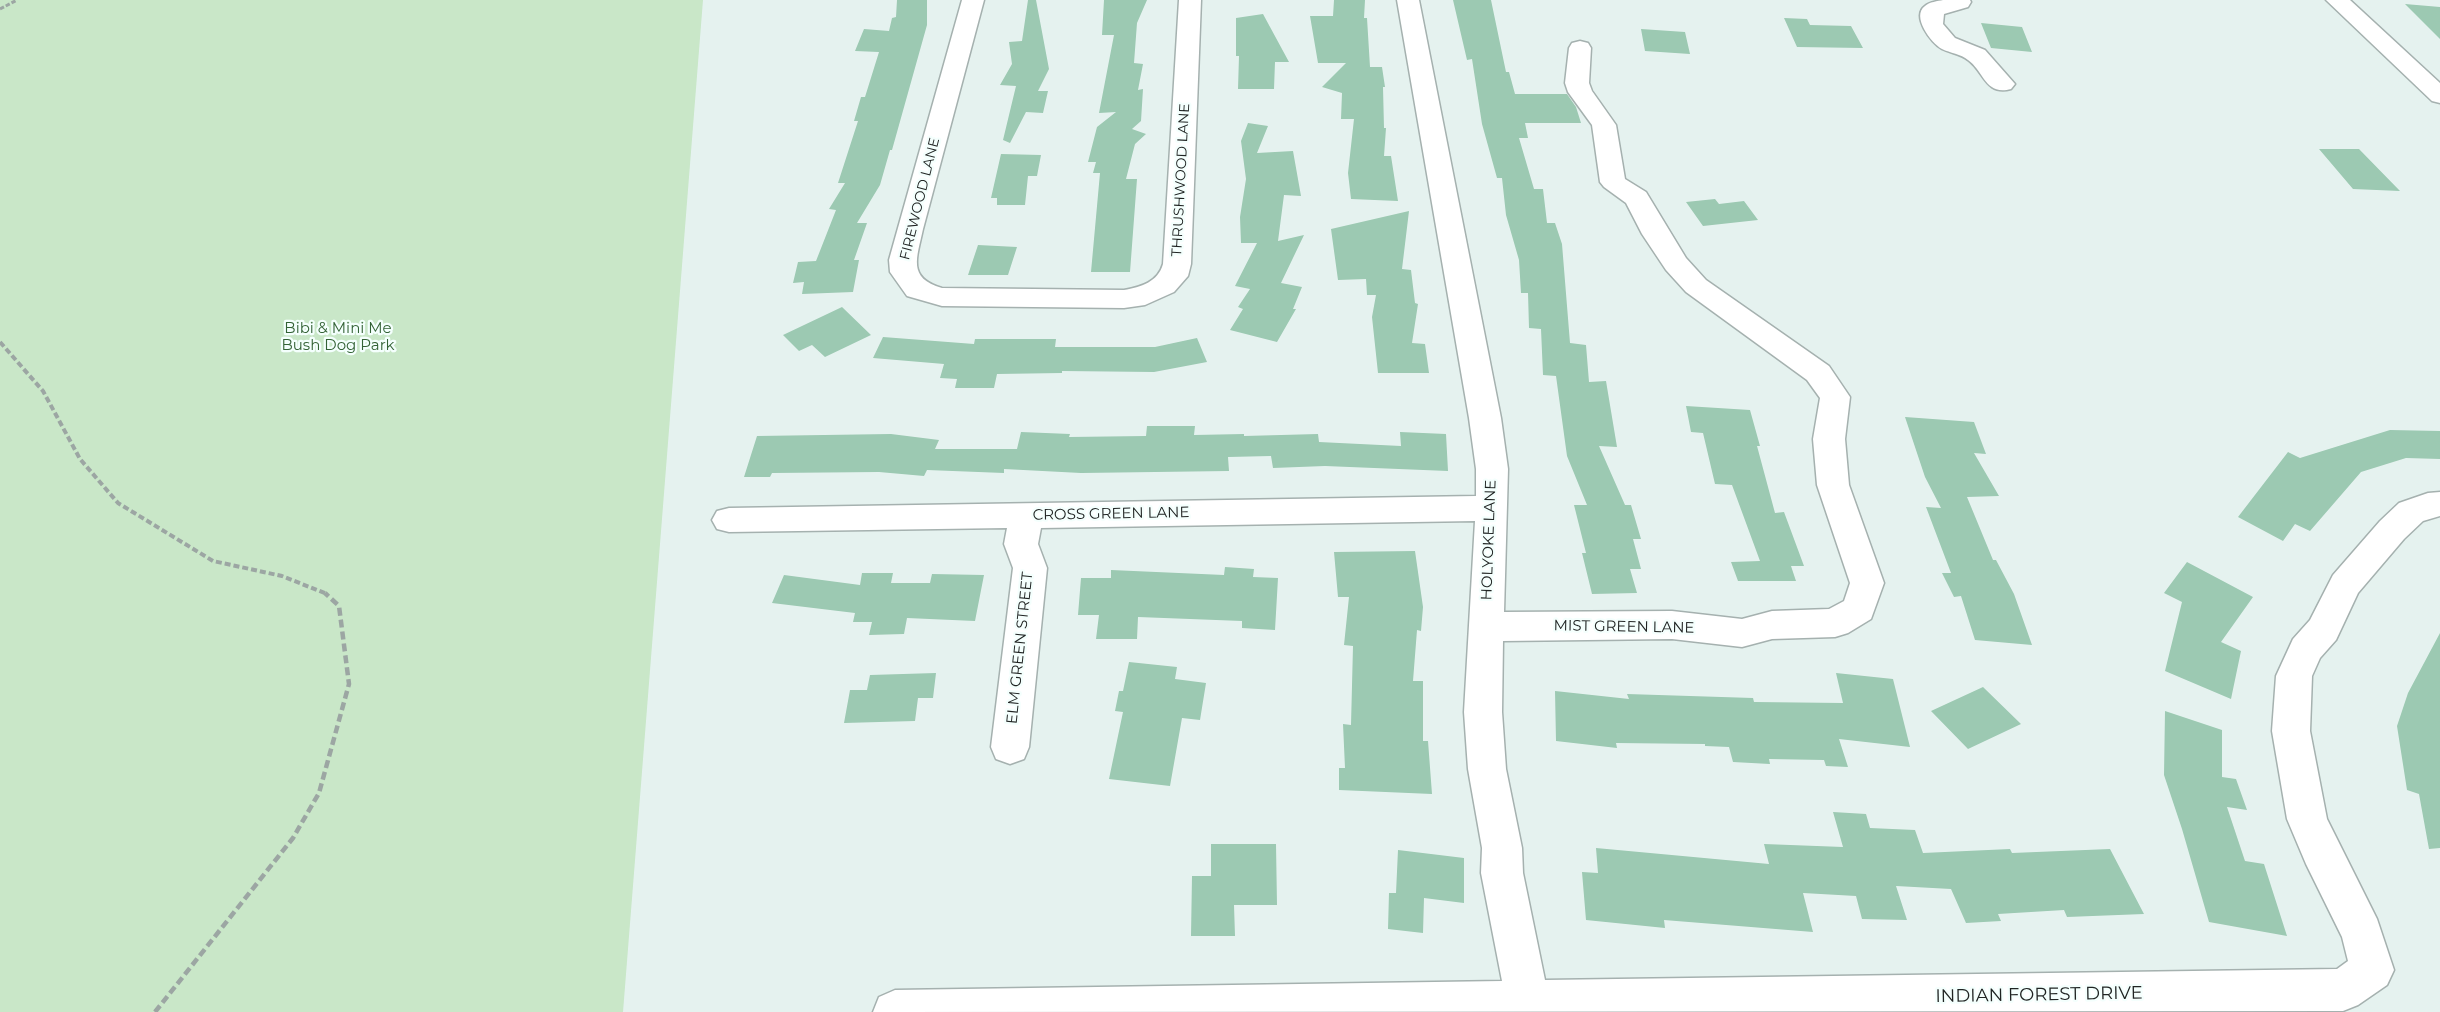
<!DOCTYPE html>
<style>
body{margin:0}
canvas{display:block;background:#e5f2ef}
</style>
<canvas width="2440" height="1012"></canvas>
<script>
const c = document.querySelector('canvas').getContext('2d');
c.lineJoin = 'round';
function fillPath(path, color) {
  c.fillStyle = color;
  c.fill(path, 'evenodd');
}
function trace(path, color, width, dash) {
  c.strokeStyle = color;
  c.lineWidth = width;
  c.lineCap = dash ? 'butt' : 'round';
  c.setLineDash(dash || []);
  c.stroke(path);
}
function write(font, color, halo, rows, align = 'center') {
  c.font = font + ' Montserrat,sans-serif';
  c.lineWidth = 4.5;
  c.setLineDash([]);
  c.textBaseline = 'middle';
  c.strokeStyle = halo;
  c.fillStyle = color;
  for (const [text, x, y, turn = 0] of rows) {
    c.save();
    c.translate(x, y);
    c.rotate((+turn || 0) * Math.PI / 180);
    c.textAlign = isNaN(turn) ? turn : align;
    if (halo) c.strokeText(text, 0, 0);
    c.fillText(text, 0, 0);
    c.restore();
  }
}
fillPath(new Path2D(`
 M0 0H703L623 1012H0Z`), '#c9e7c8');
fillPath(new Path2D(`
 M897 0H927V25L892 150H890L880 185 857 223H867L854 260H859L853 292 802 294 804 282 793 283 798 262 816 261 836 210 829 209 845 183H838L858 121H854L861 97H865L879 52 855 51 864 29 889 31 892 18 896 17Z
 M1028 0H1036L1049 69 1038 91H1048L1043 113 1026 112 1010 143 1003 140 1016 86 1000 85 1012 64 1009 42 1022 41Z
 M1104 0H1147L1137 23 1134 63 1143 64 1138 90 1143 89 1141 121 1132 129 1146 134 1135 144 1126 179H1137L1130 272H1091L1100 173H1093L1096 162H1088L1097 127 1116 112 1099 113 1114 35H1102Z
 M1334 0H1365L1364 18H1367L1370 67H1382L1385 87H1383L1384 128H1386L1384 156H1391L1398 201 1351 199 1348 173 1354 119H1341L1342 93 1322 87 1346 63H1318L1310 16H1333Z
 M1453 0H1491L1506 72H1509L1515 94H1567L1576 107 1581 123H1525L1528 138H1519L1534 189H1543L1547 223H1555L1562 244 1570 343 1586 345 1589 382 1606 381 1617 447 1599 446 1625 505H1631L1641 539H1633L1641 569H1630L1637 593 1592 594 1582 553H1586L1574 505H1587L1567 456 1556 376 1543 375 1541 329 1529 328 1528 293H1521L1519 260 1506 215 1502 178H1497L1482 124 1472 59 1467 60Z
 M2405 4 2440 7V39Z
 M1263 14 1289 62H1275L1274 89H1238L1239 56H1236V18Z
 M1784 18 1807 19 1810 25 1851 26 1863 48 1797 47Z
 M1981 23 2022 27 2032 52 1991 48Z
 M1641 29 1685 32 1690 54 1645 51Z
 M1248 123 1268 126 1257 153 1293 151 1301 196 1284 195 1278 241 1304 235 1281 283 1302 287 1293 309H1296L1277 342 1230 330 1243 309 1238 307 1250 289 1235 286 1257 243H1241L1240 217 1246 179 1241 141Z
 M2319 149H2359L2400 191 2353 189Z
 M1001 154 1041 155 1037 176H1028L1025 205H997V198H991Z
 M1715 199 1719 204 1744 201 1758 220 1703 226 1686 202Z
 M1409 211 1402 269 1411 270 1415 303 1418 304 1412 343 1425 344 1429 373H1378L1372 317 1376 295H1367L1366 279 1338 280 1331 229Z
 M978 245 1017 247 1008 275H968Z
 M842 307 871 335 825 357 812 345 799 351 783 335Z
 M883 337 974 344 975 339H1056L1055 347H1155L1197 338 1207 362 1154 372 1062 371V373L997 374 994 388H955L957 379 940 378 944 364 873 358Z
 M1686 406 1750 410 1760 446H1757L1775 513 1784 512 1804 566H1791L1796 581H1738L1731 562 1760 561 1732 485 1715 484 1703 433 1691 432Z
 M1905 417 1974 422 1986 454 1974 453 1999 496 1967 497 1993 560H1996L2014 594 2032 645 1975 640 1961 596 1954 597 1942 573H1951L1926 507 1941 508 1925 477Z
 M1147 426H1195L1194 435 1244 434V436L1318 434 1319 442 1401 446 1400 432 1446 434 1448 471 1325 466 1273 468 1271 456 1228 457 1229 471 1081 473 1004 469V473L927 470 924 476 879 472 772 473 770 477H744L757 436 891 434 939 440 935 449H1017L1021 432 1070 434 1069 437 1146 436Z
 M2390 430 2440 431V459L2406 458 2361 472 2310 531 2295 524 2283 541 2238 517 2288 452 2300 458Z
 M1415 551 1423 607 1421 631 1417 630 1413 681H1423V741H1428L1432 794 1339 790V768H1345L1343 724 1351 725 1353 646 1344 645 1349 597H1338L1334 552Z
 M2187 562 2253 597 2221 642 2241 651 2231 699 2165 671 2182 602 2164 593Z
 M1225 567 1254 569 1253 577 1278 578 1275 630 1242 628V621L1138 617 1137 639H1096L1099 615H1078L1081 578H1111V570L1224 575Z
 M862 573H893L891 583H930L932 574 984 575 975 621 907 618 904 634 869 635 872 622H853L855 613 772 603 784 575 860 585Z
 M2440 633V848L2429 849 2419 794 2407 790 2397 726 2408 693Z
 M1129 662 1177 667 1175 679 1206 683 1200 720 1182 718 1170 786 1109 779 1123 712 1115 711 1119 691H1123Z
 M936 673 933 698H918L915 721 844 723 850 690H867L870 675Z
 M1836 673 1893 679 1910 747 1839 739 1848 767 1826 766 1824 760 1769 759 1770 764 1733 762 1729 747 1705 746V744L1616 743 1617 748 1556 741 1555 691 1629 699 1627 694 1753 698 1754 702 1843 703Z
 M1983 687 2021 724 1968 749 1931 711Z
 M2165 711 2222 730V777L2236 779 2247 810 2227 807 2245 861 2264 864 2287 936 2209 922 2182 829 2164 775Z
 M1833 812 1866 814 1870 828 1915 830 1923 853 2010 849 2012 853 2110 849 2144 914 2067 917 2064 910 1998 914 2001 921 1966 923 1951 889 1896 886 1907 920 1862 919 1856 896 1803 893 1813 932 1664 920 1665 928 1586 920 1582 872 1598 873 1596 848 1769 864 1764 844 1843 847Z
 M1211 844H1276L1277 905H1234L1235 936H1191L1192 876H1211Z
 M1398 850 1464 858V903L1424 898 1423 933 1388 929 1389 893H1396Z`), '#9cc9b2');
const minor = new Path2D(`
 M962 0H984L923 229C917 258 907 278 942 288L1124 290C1141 287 1158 282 1163 264L1179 0H1201L1191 264 1188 276 1174 292 1145 305 1124 308 942 306 907 296 890 272 889 260Z
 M1397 0H1419L1501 418 1508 469 1504 612 1672 611 1742 619 1772 611 1829 609 1844 601 1850 583 1817 485 1813 439 1820 398 1807 380 1686 292 1666 270 1642 234 1626 203 1604 187 1600 182 1592 125 1568 92 1565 83 1569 48 1572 43 1580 41 1588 43 1591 48 1589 83 1592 91 1616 125 1625 179 1646 192 1686 258 1706 280 1829 366 1850 397 1845 439 1849 485 1884 583 1871 619 1848 633 1835 637 1772 639 1742 647 1672 639 1503 641 1502 712 1506 769 1522 848 1523 873 1545 980 2337 969 2348 961 2342 937 2306 864 2287 819 2272 731 2276 676 2293 639 2310 620 2333 575 2380 521 2399 503 2428 493 2440 492V516L2423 521 2404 539 2358 593 2336 640 2320 658 2312 676 2310 731 2327 819 2377 919 2394 970 2387 985 2358 1005 2343 1011 873 1012 879 997 895 990 1502 981 1481 873 1482 848 1468 769 1464 712 1475 521 1041 528 1038 544 1047 568 1029 747 1024 759 1010 764 996 759 991 747 1013 568 1004 544 1007 528 729 532 717 529 712 520 717 511 729 508 1476 496V469L1469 418Z
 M1943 0H1970L1971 2 1968 7 1944 14 1943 24 1955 38 1985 50 2015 84 2011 89C1985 96 1984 71 1968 60 1961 54 1950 53 1942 49 1931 43 1911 16 1925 6 1929 2 1938 1 1943 0Z
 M2326 0H2350L2440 83V103L2432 101Z`);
trace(minor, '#a5b1af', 3);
trace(new Path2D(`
 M0 9 17 0`), '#9ca6a3', 3, [4.5, 2]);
trace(new Path2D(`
 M0 342 43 391 80 459 118 503 213 561 282 576 327 594`), '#9ca6a3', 4, [6, 3]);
trace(new Path2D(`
 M155 1012 293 838 319 793 349 684 339 606 325 593`), '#9ca6a3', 4.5, [8, 4]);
fillPath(minor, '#fff');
write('14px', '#202423', '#f4fffd', [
 ["THRUSHWOOD LANE",1181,180,-87],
 ["FIREWOOD LANE",920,199,-76]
]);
write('15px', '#336235', '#f4fffd', [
 ["Bibi & Mini Me",338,329],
 ["Bush Dog Park",338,346]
]);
write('15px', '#202423', '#f4fffd', [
 ["CROSS GREEN LANE",1111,514,-1],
 ["HOLYOKE LANE",1489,540,-88],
 ["MIST GREEN LANE",1624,627,1],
 ["ELM GREEN STREET",1020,648,-84]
]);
write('18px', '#202423', '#f4fffd', [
 ["INDIAN FOREST DRIVE",2039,995,-1]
]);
</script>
